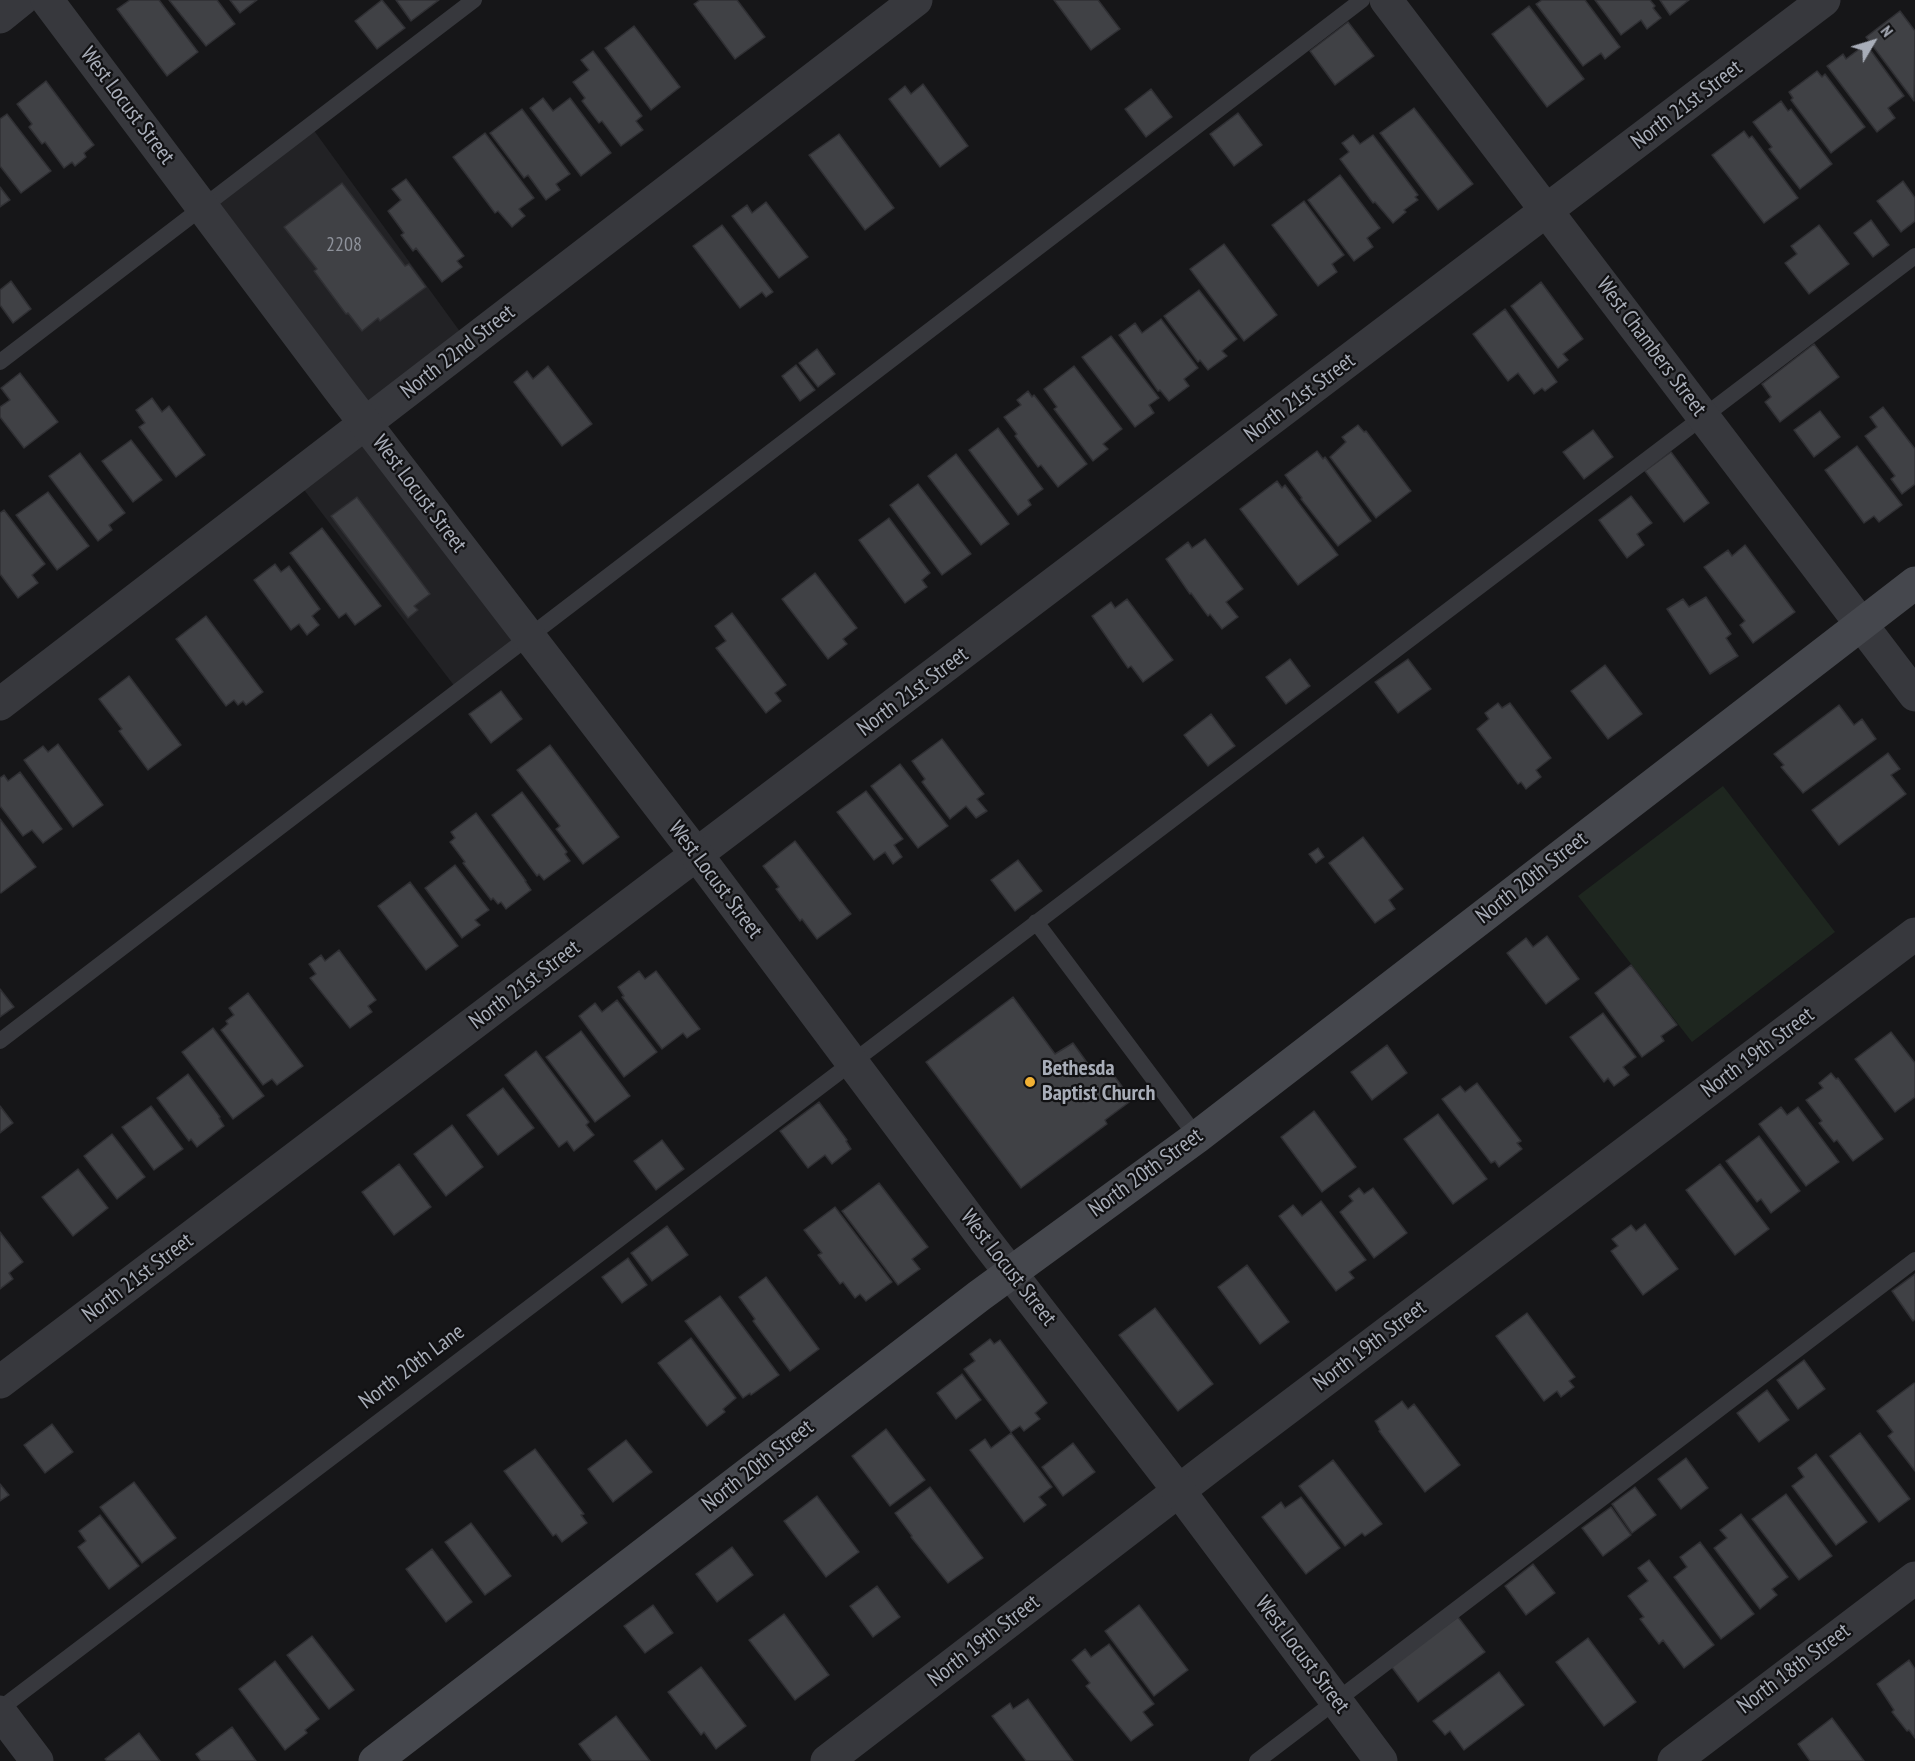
<!DOCTYPE html>
<style>
body{margin:0}
#map{position:relative;width:1915px;height:1761px;overflow:hidden;background:#161618;font-family:"PT Sans Narrow",sans-serif}
canvas{display:block}
.north{position:absolute;left:1843px;top:12px;width:60px;height:60px;-webkit-text-stroke:4px #111113;paint-order:stroke;rotate:52deg;font-size:16px;font-weight:700;line-height:24px;text-align:center;color:#a8adb8}
.north::after{content:'';display:block;margin:auto;width:21px;height:27px;background:#a8adb8;clip-path:polygon(50% 0,100% 100%,50% 72%,0 100%)}
</style>
<div id="map">
<canvas width="1915" height="1761"></canvas>
<div class="north">N</div>
</div>
<script>
const c = document.querySelector('canvas').getContext('2d');
c.lineJoin = 'round';
function fillPath(path, color) {
  c.fillStyle = color;
  c.fill(path, 'evenodd');
}
function trace(path, color, width, dash) {
  c.strokeStyle = color;
  c.lineWidth = width;
  c.lineCap = dash ? 'butt' : 'round';
  c.setLineDash(dash || []);
  c.stroke(path);
}
function write(font, color, halo, rows, align = 'center') {
  c.font = font + ' "PT Sans Narrow",sans-serif';
  c.lineWidth = 4.5;
  c.setLineDash([]);
  c.textBaseline = 'middle';
  c.strokeStyle = halo;
  c.fillStyle = color;
  for (const [text, x, y, turn = 0] of rows) {
    c.save();
    c.translate(x, y);
    c.rotate((+turn || 0) * Math.PI / 180);
    c.textAlign = isNaN(turn) ? turn : align;
    if (halo) c.strokeText(text, 0, 0);
    c.fillText(text, 0, 0);
    c.restore();
  }
}
fillPath(new Path2D(`
 M310 125 469 344 365 424 529 637 459 692 295 478 365 424 202 206Z`), '#222225');
fillPath(new Path2D(`
 M1723 786 1835 932 1692 1042 1578 896Z`), '#1e261f');
const building = new Path2D(`
 M130 0H159L198 52 167 76 117 9Z
 M169 0H217L235 24 206 46Z
 M230 0H257L240 13Z
 M382 0 405 28 377 49 355 21Z
 M396 0H439L411 21Z
 M700 0H737L765 37 735 59 694 4Z
 M1054 0H1098L1120 29 1091 50Z
 M1542 0H1585L1620 47 1605 59 1601 53 1583 66 1536 4Z
 M1595 0H1650L1655 6 1653 8 1661 18 1647 29 1641 20 1621 35Z
 M1660 0H1689L1670 15Z
 M1529 6 1584 79 1547 107 1492 34Z
 M1900 11 1915 31 1914 101 1866 37Z
 M1348 22 1374 56 1335 85 1310 51Z
 M634 26 680 87 651 110 605 48Z
 M1866 44 1904 96 1888 108 1895 118 1877 132 1827 66 1843 54 1846 59Z
 M593 51 642 116 636 121 643 130 621 146 602 121 599 123 582 101 585 98 573 82 589 70 581 60Z
 M1817 71 1822 77 1825 74 1865 127 1831 153 1791 100 1793 98 1789 92Z
 M46 81 94 145 84 153 86 157 75 166 72 162 64 168 45 142 42 144 29 127 32 124 17 104Z
 M923 84 968 146 940 167 889 99 905 86 911 94Z
 M1151 89 1172 117 1146 137 1125 109Z
 M543 98 553 111 570 98 611 153 581 176 530 108Z
 M1781 101 1788 111 1791 109 1832 164 1800 189 1769 149 1772 147 1753 122Z
 M1414 108 1473 184 1438 210 1380 133Z
 M522 109 570 174 556 184 560 190 546 200 528 175 524 178 490 133Z
 M1238 113 1262 145 1234 166 1210 134Z
 M7 114 51 171 21 193 0 166V119Z
 M1744 131 1749 138 1752 136 1798 198 1764 223 1712 155Z
 M485 133 534 198 519 209 525 216 512 227 498 211 495 213 453 157Z
 M839 134 894 208 865 230 809 155Z
 M1353 135 1360 144 1373 135 1418 195 1415 197 1418 200 1404 210 1406 212 1393 223 1375 202 1373 203 1340 159 1349 152 1342 143Z
 M1340 175 1380 228 1367 238 1373 247 1354 261 1308 200Z
 M406 179 464 256 457 261 462 267 442 282 416 248 413 251 401 235 404 233 388 211 401 200 392 189Z
 M1903 181 1915 198V221L1901 232 1877 201Z
 M342 183 405 266 409 264 426 287 380 321 378 318 362 331 348 313 346 314 314 271 317 269 284 227Z
 M0 187 10 200 0 207Z
 M1304 201 1344 255 1332 264 1337 272 1318 286 1272 225Z
 M766 202 808 257 779 278 732 216 747 205 752 213Z
 M1871 220 1889 245 1873 257 1854 233Z
 M722 225 773 292 766 297 762 292 740 308 693 246Z
 M1819 225 1849 264 1809 294 1785 263 1797 254 1791 246Z
 M1224 244 1277 315 1244 341 1190 269Z
 M11 281 31 309 13 323 0 305V290Z
 M1541 282 1583 339 1563 354 1568 360 1558 368 1511 306Z
 M1199 290 1237 339 1222 351 1227 356 1208 370 1200 360 1198 362 1164 316Z
 M1505 309 1557 382 1545 391 1542 388 1534 394 1518 373 1508 381 1473 334Z
 M1161 319 1198 368 1184 379 1189 386 1169 401 1160 390 1158 391 1119 335 1135 323 1142 333Z
 M1111 336 1159 398 1149 405 1154 413 1135 427 1082 357Z
 M1814 344 1839 377 1780 422 1765 402 1771 397 1762 384Z
 M817 349 835 374 818 387 799 363Z
 M796 365 815 390 800 401 782 376Z
 M548 366 592 424 562 446 514 382 527 371 533 379Z
 M1074 366 1122 429 1103 444 1108 449 1093 461 1054 409 1057 407 1044 389Z
 M20 373 58 422 24 448 0 417V407L10 400 1 388Z
 M1028 391 1032 397 1034 395 1087 464 1058 487 1041 465 1038 467 1015 436 1017 434 1004 417 1021 405 1017 400Z
 M152 398 162 412 169 406 205 455 176 477 139 427 145 423 136 410Z
 M1883 407 1915 449V484L1902 494 1891 479 1895 476 1865 436 1877 427 1870 417Z
 M1820 411 1840 437 1814 457 1794 430Z
 M1358 425 1364 432 1366 431 1411 491 1376 518 1330 457 1346 442 1342 437Z
 M998 428 1043 489 1028 500 1031 505 1018 515 969 450Z
 M1593 430 1613 457 1584 479 1563 452Z
 M131 440 162 480 133 502 102 461Z
 M1857 446 1902 505 1879 522 1874 516 1864 523 1825 470Z
 M1317 451 1323 459 1325 457 1371 521 1338 546 1301 499 1302 498 1285 475Z
 M1671 452 1709 503 1684 522 1645 471Z
 M80 453 125 513 109 525 112 530 98 541 49 476Z
 M956 454 1009 524 981 545 928 476Z
 M1277 481 1282 488 1285 485 1338 555 1298 585 1240 509Z
 M918 484 971 554 942 575 890 505Z
 M48 492 89 546 57 570 16 515Z
 M1631 496 1652 523 1637 534 1644 545 1627 558 1599 520Z
 M357 497 430 594 414 606 418 610 408 618 331 516Z
 M4 510 45 564 32 575 38 583 18 598 0 574V513Z
 M889 518 930 573 922 580 927 587 905 603 859 540Z
 M322 528 381 606 355 625 346 613 339 618 290 553Z
 M1205 539 1243 589 1226 602 1238 617 1222 629 1210 614 1208 616 1191 593 1190 594 1166 559 1188 542 1192 548Z
 M1745 545 1795 612 1753 643 1740 625 1745 621 1704 567 1728 550 1732 556Z
 M275 564 281 572 289 566 320 609 312 616 319 625 307 635 299 624 291 630 254 580Z
 M815 573 857 628 843 639 847 644 828 659 782 599Z
 M1706 597 1731 634 1726 638 1738 656 1710 674 1667 609 1683 599 1689 607Z
 M1127 599 1173 660 1143 682 1131 666 1128 668 1092 616 1111 602 1115 608Z
 M732 613 786 685 775 693 781 701 766 713 716 648 726 641 715 626Z
 M206 616 263 692 246 705 243 701 238 705 234 700 226 706 176 639Z
 M1290 659 1310 686 1286 704 1266 677Z
 M1408 659 1431 689 1398 713 1375 682Z
 M1605 665 1642 714 1608 739 1571 691Z
 M129 676 181 745 148 770 119 731 122 729 99 699Z
 M501 691 522 719 491 743 469 714Z
 M1498 703 1502 708 1510 703 1551 758 1536 770 1541 777 1526 789 1521 782 1518 784 1477 729 1489 719 1485 713Z
 M1839 705 1854 725 1862 719 1876 739 1803 793 1781 767 1784 765 1774 754Z
 M1211 714 1235 746 1208 766 1184 735Z
 M942 739 984 794 977 799 987 811 976 818 966 806 950 819 922 782 925 779 912 761Z
 M58 744 103 805 73 827 24 760 43 746 48 752Z
 M550 745 619 837 583 864 556 829 560 826 517 770Z
 M1888 753 1900 769 1891 775 1906 794 1839 845 1812 810Z
 M900 764 948 826 918 848 871 786Z
 M20 772 62 829 43 843 32 830 23 836 0 806V778L4 775 8 781Z
 M866 791 903 839 894 845 902 857 893 864 885 852 874 860 837 812Z
 M522 792 567 852 565 854 570 861 544 880 539 874 537 876 492 815Z
 M476 813 526 881H525L531 890 506 909 501 902 498 904 493 898 491 900 463 863 465 862 450 842 455 838 451 832Z
 M0 819 36 867 1 893 0 892Z
 M1363 837 1403 889 1389 900 1395 909 1375 923 1329 863Z
 M795 841 851 914 817 939 802 919 800 921 776 889 779 887 763 866Z
 M1318 848 1324 857 1316 863 1309 854Z
 M1018 860 1042 891 1015 911 991 880Z
 M455 865 489 910 475 920 480 925 462 938 425 888Z
 M410 882 458 946 426 970 378 906Z
 M1547 936 1579 979 1546 1004 1507 953 1526 938 1533 947Z
 M339 950 376 1000 368 1006 372 1012 350 1028 310 978 316 974 309 964 321 955 325 961Z
 M1631 965 1677 1025 1661 1036 1664 1041 1642 1057 1595 993Z
 M639 971 645 979 656 971 700 1029 687 1038 683 1033 662 1049 622 997 624 996 618 987Z
 M0 989 14 1007 0 1017Z
 M248 993 303 1066 277 1085 272 1079 263 1085 221 1030 228 1024 226 1021 234 1015 229 1008Z
 M1013 997 1055 1054 1073 1043 1093 1071 1104 1062 1132 1100 1105 1120 1107 1124 1021 1188 926 1062Z
 M617 1000 657 1052 624 1077 579 1016 595 1003 602 1012Z
 M1603 1013 1636 1057 1623 1067 1629 1075 1614 1086 1608 1078 1604 1082 1570 1037Z
 M213 1028 264 1096 233 1119 182 1052Z
 M581 1031 630 1096 595 1122 546 1057Z
 M1891 1032 1915 1063V1097L1895 1112 1855 1059Z
 M1387 1045 1407 1073 1372 1100 1351 1072Z
 M536 1051 589 1122 586 1125 594 1135 574 1151 567 1141 559 1147 505 1075Z
 M1831 1073 1836 1079 1838 1078 1883 1139 1853 1161 1837 1140 1834 1142 1819 1123 1822 1121 1806 1100 1823 1088 1819 1083Z
 M188 1074 220 1117 219 1118 224 1126 197 1147 191 1139 189 1141 157 1098Z
 M1477 1083 1521 1141 1517 1143 1522 1149 1499 1167 1495 1161 1491 1163 1442 1099 1460 1086 1465 1092Z
 M503 1088 534 1128 498 1155 467 1115Z
 M819 1102 847 1140 846 1141 851 1149 832 1164 825 1155 808 1168 780 1131Z
 M0 1106 13 1123 0 1133Z
 M151 1106 183 1149 154 1170 122 1127Z
 M1781 1107 1787 1115 1798 1107 1839 1162 1806 1186 1759 1124Z
 M1314 1111 1356 1167 1322 1192 1281 1137Z
 M1438 1114 1487 1179 1453 1204 1404 1139Z
 M452 1125 483 1167 446 1196 414 1154Z
 M112 1134 145 1177 117 1199 84 1156Z
 M1759 1136 1800 1191 1771 1213 1761 1199 1757 1202 1726 1161Z
 M662 1140 684 1169 656 1190 634 1161Z
 M399 1164 431 1207 394 1235 362 1192Z
 M1720 1164 1769 1229 1735 1255 1686 1190Z
 M78 1169 108 1208 73 1236 42 1197Z
 M879 1183 928 1247 912 1259 920 1269 898 1285 842 1211Z
 M1359 1188 1364 1194 1373 1188 1407 1233 1374 1258 1340 1212 1353 1201 1349 1196Z
 M1321 1201 1366 1260 1349 1272 1354 1278 1336 1291 1279 1216 1293 1205 1302 1216Z
 M835 1207 892 1282 866 1301 860 1294 855 1298 843 1282 840 1284 818 1255 822 1253 804 1230Z
 M1645 1224 1678 1269 1643 1295 1611 1251 1618 1246 1612 1239 1631 1225 1636 1231Z
 M667 1226 688 1255 652 1281 631 1253Z
 M0 1232 23 1262 9 1273 13 1279 0 1289Z
 M628 1258 647 1285 622 1303 602 1277Z
 M1247 1265 1289 1322 1260 1344 1218 1287Z
 M1915 1274V1319L1913 1321 1892 1291Z
 M766 1277 819 1349 790 1371 753 1321 755 1319 739 1297Z
 M720 1296 779 1375 751 1395 750 1393 743 1398 685 1321Z
 M1155 1308 1213 1384 1178 1411 1119 1335Z
 M1527 1313 1575 1377 1569 1381 1574 1387 1561 1397 1557 1391 1544 1401 1496 1336Z
 M691 1338 736 1398 723 1409 725 1412 707 1426 658 1363Z
 M990 1339 994 1344 1000 1340 1047 1403 1035 1413 1040 1419 1024 1431 1020 1426 1011 1432 964 1369 975 1361 970 1354Z
 M1804 1360 1825 1389 1798 1409 1777 1380Z
 M962 1374 981 1400 956 1419 937 1393Z
 M1914 1383 1915 1384V1471L1888 1436 1893 1432 1877 1411Z
 M1767 1390 1789 1420 1759 1442 1737 1413Z
 M1402 1401 1408 1409 1414 1404 1460 1465 1425 1492 1379 1431 1380 1430 1375 1421Z
 M52 1424 73 1452 45 1473 24 1445Z
 M886 1429 925 1480 890 1506 852 1456Z
 M1011 1433 1052 1487 1039 1497 1046 1505 1024 1522 970 1450 985 1439 991 1448Z
 M1860 1433 1910 1499 1879 1522 1830 1456Z
 M626 1440 652 1472 613 1502 588 1469Z
 M1073 1443 1095 1472 1063 1496 1042 1467Z
 M535 1449 584 1514 581 1515 587 1523 562 1542 556 1534 553 1536 504 1471Z
 M1816 1454 1867 1522 1836 1545 1792 1486 1804 1477 1798 1468Z
 M1686 1458 1708 1488 1681 1509 1658 1479Z
 M1333 1460 1382 1524 1365 1536 1362 1533 1345 1546 1299 1486Z
 M134 1482 176 1538 142 1563 100 1507Z
 M0 1484 9 1495 0 1501Z
 M930 1487 983 1558 948 1583 911 1537 912 1536 895 1513Z
 M1635 1487 1656 1515 1632 1533 1612 1504Z
 M1786 1494 1832 1556 1799 1580 1752 1519Z
 M817 1496 859 1552 826 1577 784 1521Z
 M1301 1497 1340 1548 1306 1574 1262 1517 1281 1502 1285 1508Z
 M1611 1507 1631 1535 1603 1556 1582 1528Z
 M1741 1514 1788 1577 1772 1589 1777 1595 1760 1609 1714 1548 1727 1538 1720 1530Z
 M100 1515 139 1566 109 1589 78 1547 86 1541 79 1531Z
 M471 1523 511 1576 485 1595 445 1542Z
 M1700 1542 1754 1614 1721 1639 1674 1577 1687 1567 1680 1557Z
 M732 1547 753 1575 717 1602 696 1574Z
 M432 1549 472 1602 446 1622 406 1569Z
 M1649 1560 1714 1645 1684 1668 1663 1640 1659 1644 1640 1619 1644 1617 1628 1596 1648 1581 1638 1568Z
 M1533 1564 1555 1593 1526 1615 1505 1586Z
 M877 1586 900 1617 873 1637 850 1606Z
 M653 1605 673 1633 645 1653 624 1626Z
 M1139 1605 1188 1670 1154 1696 1105 1631Z
 M784 1614 829 1675 795 1700 749 1640Z
 M1458 1617 1485 1652 1418 1702 1391 1666Z
 M312 1636 354 1690 329 1709 287 1655Z
 M1588 1638 1636 1702 1604 1726 1556 1662Z
 M1109 1644 1154 1704 1143 1712 1153 1725 1131 1741 1086 1686 1090 1683 1072 1660 1085 1649 1091 1657Z
 M1909 1660 1915 1669V1738L1909 1730 1907 1731 1892 1712 1894 1710 1877 1684Z
 M275 1661 319 1719 305 1730 307 1733 285 1750 239 1689Z
 M701 1667 746 1726 716 1749 704 1732 701 1735 668 1692Z
 M1499 1672 1524 1705 1464 1750 1450 1731 1445 1735 1433 1721Z
 M1028 1699 1073 1761H1026L992 1716 1010 1703 1013 1709Z
 M616 1716 650 1761H592L579 1744Z
 M1832 1718 1864 1761H1810L1798 1744Z
 M232 1727 256 1761H201L196 1754Z
 M139 1733 160 1761H107L105 1759Z`);
fillPath(building, '#404145');
trace(building, '#303034', 1.5);
trace(new Path2D(`
 M0 362 474 0
 M1036 922 1197 1137
 M0 1041 1362 0
 M0 1709 1915 256
 M1257 1761 1915 1260`), '#37383d', 16);
trace(new Path2D(`
 M1386 0 1915 695
 M0 17 21 0
 M0 704 916 0
 M0 1382 1824 0
 M0 1712 37 1761
 M827 1761 1211 1466 1915 934
 M1674 1761 1915 1578`), '#37383d', 33);
trace(new Path2D(`
 M47 0 338 388 697 855 985 1240 1179 1491 1381 1761`), '#37383d', 33);
trace(new Path2D(`
 M375 1761 979 1296 1197 1137 1915 583`), '#45474d', 33);
for (const [x, y, r, color] of [
 [1030,1082,6,"#f2b134"]
]) {
  const dot = new Path2D();
  dot.arc(x, y, r, 0, 2 * Math.PI);
  c.fillStyle = color;
  c.fill(dot);
  trace(dot, '#111113', 2);
}
write('20px', '#8e929b', null, [
 ["2208",344,245]
]);
write('22px', '#a8adb8', '#111113', [
 ["North 21st Street",1687,105,-37],
 ["West Locust Street",127,106,53],
 ["West Chambers Street",1651,347,53],
 ["North 22nd Street",458,352,-38],
 ["North 21st Street",1300,398,-37],
 ["West Locust Street",419,494,53],
 ["North 21st Street",913,692,-37],
 ["North 20th Street",1532,878,-38],
 ["West Locust Street",715,880,53],
 ["North 21st Street",525,985,-37],
 ["North 19th Street",1758,1053,-37],
 ["North 20th Street",1146,1173,-36],
 ["West Locust Street",1008,1268,52],
 ["North 21st Street",138,1278,-37],
 ["North 19th Street",1370,1346,-37],
 ["North 20th Lane",412,1367,-37],
 ["North 20th Street",758,1466,-38],
 ["North 19th Street",984,1641,-38],
 ["West Locust Street",1302,1655,53],
 ["North 18th Street",1794,1669,-37]
]);
write('bold 22px', '#a8adb8', '#111113', [
 ["Bethesda",1042,1069],
 ["Baptist Church",1042,1094]
], 'left');
</script>
